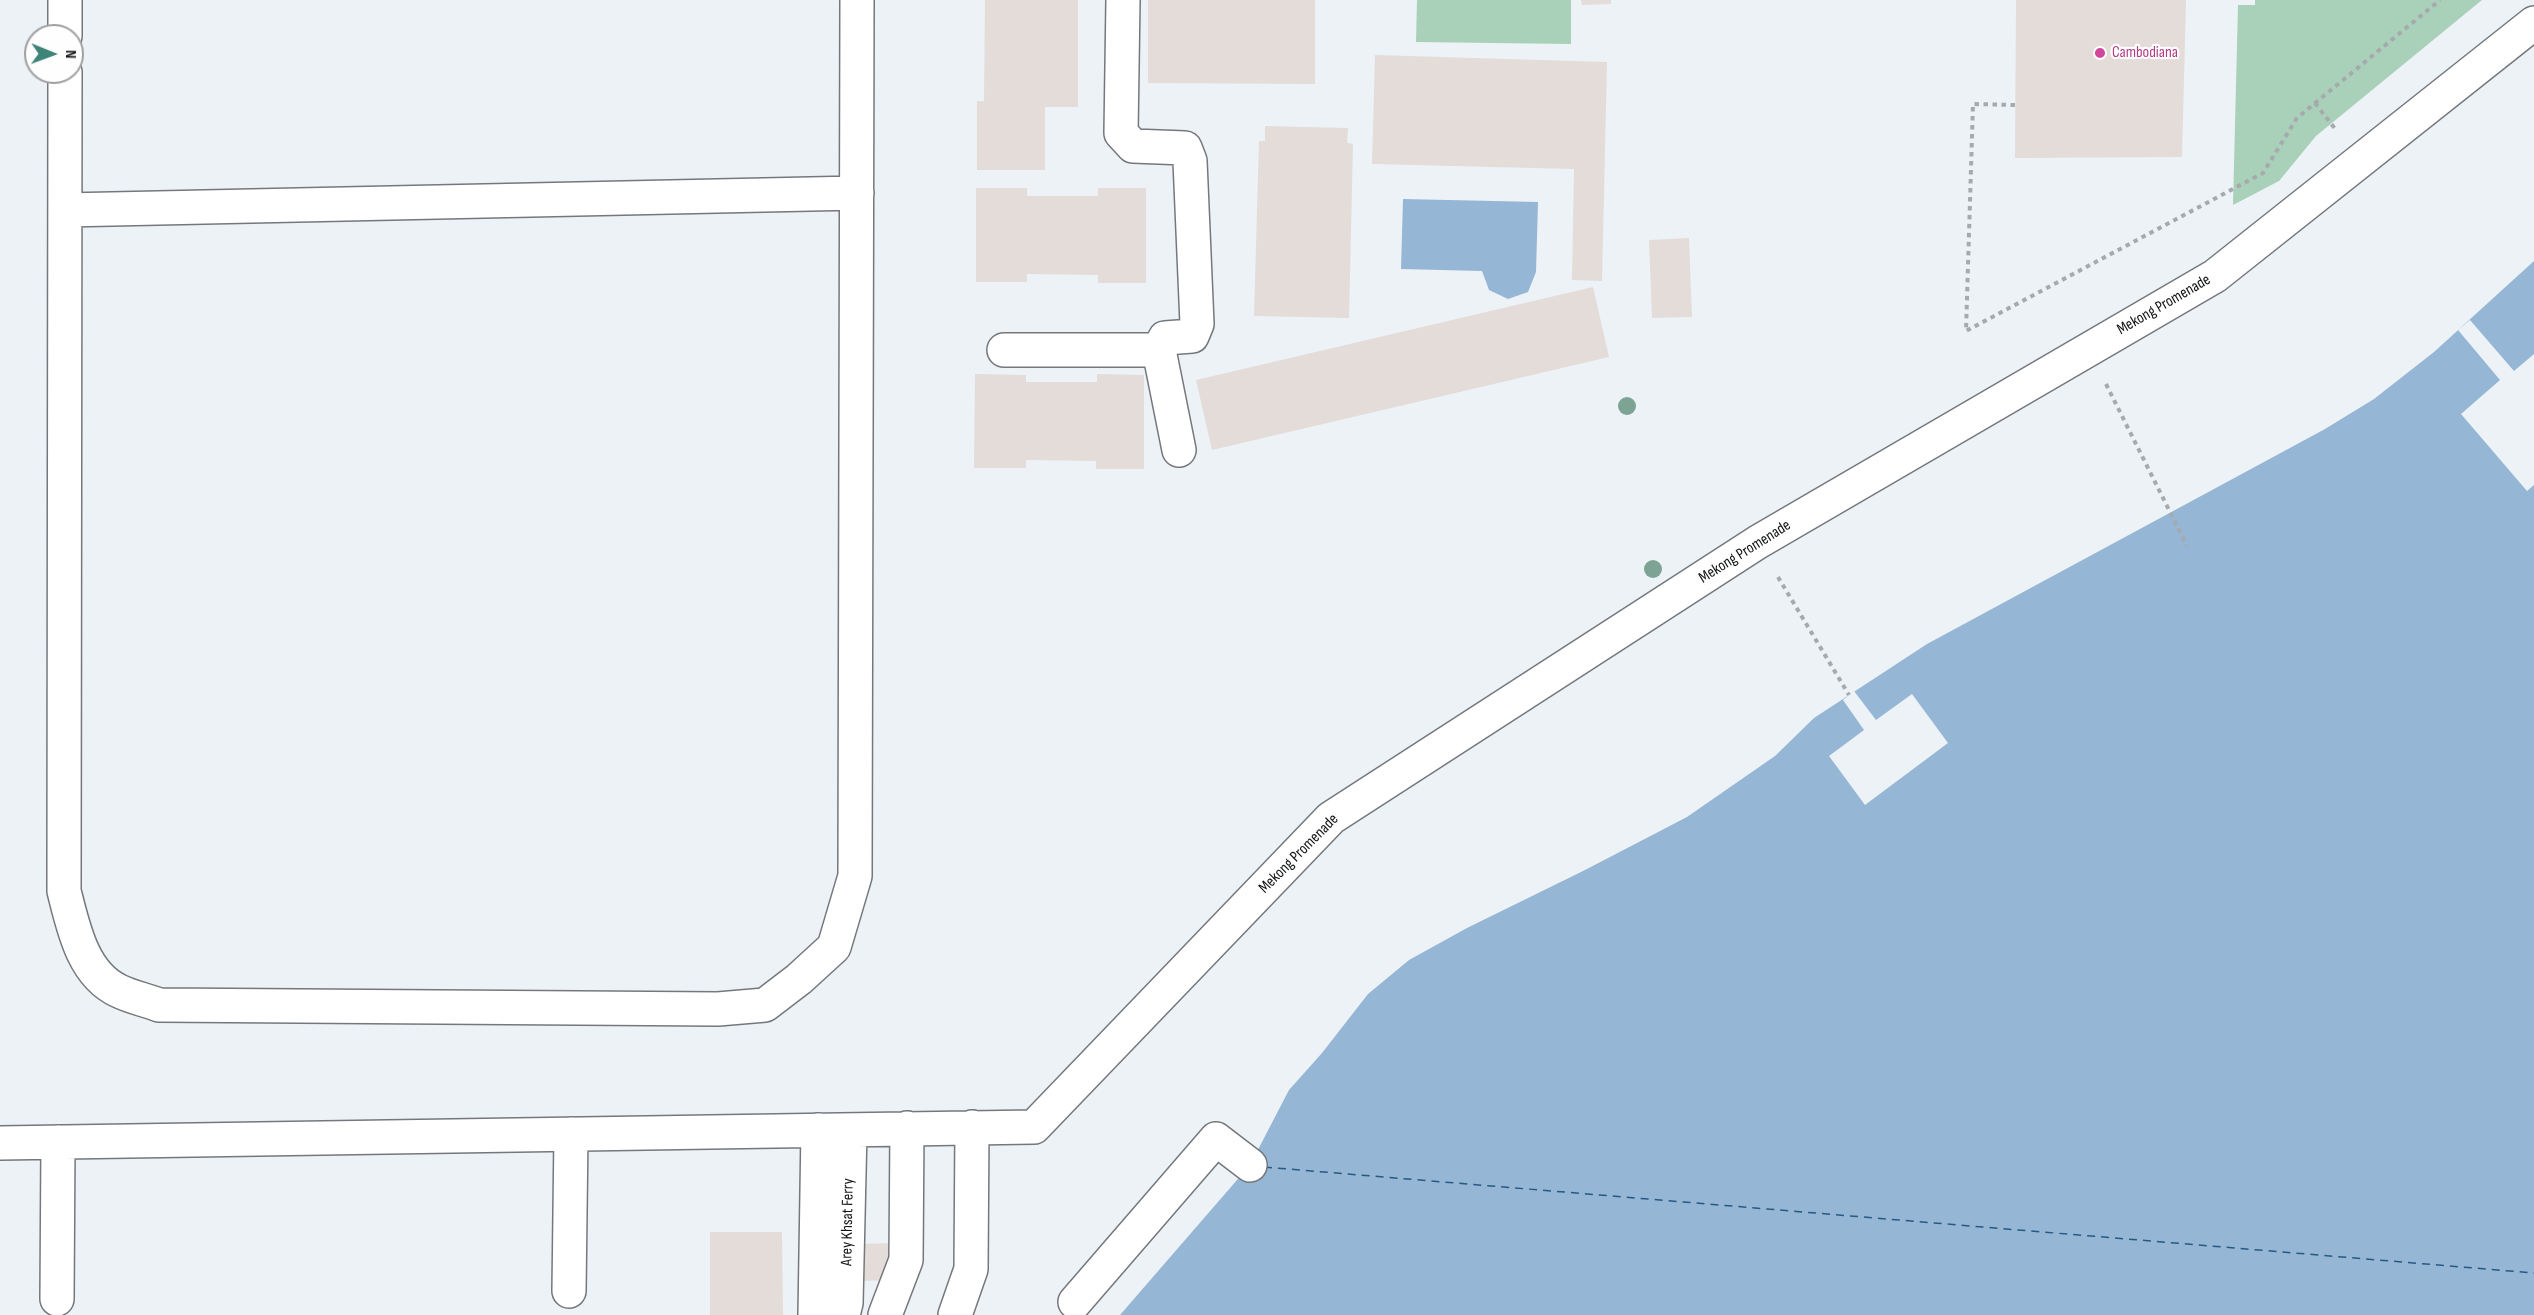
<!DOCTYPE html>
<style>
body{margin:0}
#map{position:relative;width:2534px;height:1315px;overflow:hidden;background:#edf2f7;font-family:"Sofia Sans Condensed",sans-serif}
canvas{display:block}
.north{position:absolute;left:24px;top:24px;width:60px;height:60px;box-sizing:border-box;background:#fefefe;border:2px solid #a0a0a1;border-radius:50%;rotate:91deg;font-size:16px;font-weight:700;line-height:24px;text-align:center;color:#121415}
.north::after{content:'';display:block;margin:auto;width:21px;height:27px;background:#3f8478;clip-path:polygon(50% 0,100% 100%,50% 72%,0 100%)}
</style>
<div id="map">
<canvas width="2534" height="1315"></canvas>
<div class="north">N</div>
</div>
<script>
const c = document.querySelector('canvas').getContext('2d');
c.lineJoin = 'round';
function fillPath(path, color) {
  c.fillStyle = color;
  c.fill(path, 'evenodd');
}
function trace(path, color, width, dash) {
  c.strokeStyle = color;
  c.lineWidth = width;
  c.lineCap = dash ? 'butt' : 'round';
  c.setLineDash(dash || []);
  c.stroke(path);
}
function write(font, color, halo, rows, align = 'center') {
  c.font = font + ' "Sofia Sans Condensed",sans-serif';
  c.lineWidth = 4.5;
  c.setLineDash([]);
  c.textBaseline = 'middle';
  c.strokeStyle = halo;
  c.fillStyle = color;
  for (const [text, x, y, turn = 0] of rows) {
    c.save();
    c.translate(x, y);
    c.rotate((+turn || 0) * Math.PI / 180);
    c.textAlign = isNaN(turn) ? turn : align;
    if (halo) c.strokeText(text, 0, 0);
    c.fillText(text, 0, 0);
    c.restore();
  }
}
fillPath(new Path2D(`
 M1417 0H1571V44L1416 42Z
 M2255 0H2482L2316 136 2279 181 2233 205 2238 5H2255Z`), '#a9d0b8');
fillPath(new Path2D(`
 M1403 199 1538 202 1536 272 1528 292 1508 299 1489 290 1482 271 1401 269Z
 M2534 261V1315H1120L1250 1165 1289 1090 1322 1053 1368 994 1409 960 1467 928 1585 870 1687 817 1775 756 1814 718 1927 644 2325 429 2374 399 2434 352Z`), '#95b6d4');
fillPath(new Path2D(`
 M2470 320 2514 371 2534 354V485L2527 491 2461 414 2500 380 2458 330Z
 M1854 691 1876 720 1912 694 1948 743 1865 805 1829 756 1864 730 1843 700Z`), '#edf2f7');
trace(new Path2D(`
 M1264 1167 2534 1273`), '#275a82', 1.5, [8, 6]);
fillPath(new Path2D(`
 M985 0H1078V107H1045V170H977V101H984Z
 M1148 0H1315V84L1148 83Z
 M1581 0H1611V4L1582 5Z
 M2016 0H2186L2182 157 2015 158Z
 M1375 55 1607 62 1602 281 1572 280 1574 169 1372 164Z
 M1265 126 1348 128 1347 143 1353 144 1349 318 1254 316 1259 141H1265Z
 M976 188H1027V196H1098V188H1146V283H1098V275L1027 274V282H976Z
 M1689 238 1692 317 1652 318 1649 240Z
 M1593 287 1609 357 1212 450 1196 380Z
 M975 374 1026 375V382H1097V374L1144 375V469H1096V461L1026 460V468H974Z
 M710 1232H782L783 1315H710Z
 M900 1243 901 1280 857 1281 856 1244Z`), '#e3dcd9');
const minor = new Path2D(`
 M65 0V36
 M1123 0 1121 133 1133 146 1185 148 1190 161 1197 324 1192 336 1165 338 1159 350 1179 450
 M65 72 64 891C73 926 82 974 119 991 131 997 146 1000 159 1005L718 1009 765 1005 799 979 834 947 855 876 857 0
 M65 210 857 193
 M1004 350H1159
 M0 1143 1034 1127 1331 818 1758 542 2215 276 2534 23
 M569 1291 571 1134
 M57 1299 58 1142
 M1075 1302 1216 1139 1250 1165
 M815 1315 818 1130
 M843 1315 846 1303 850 1130
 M885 1315 906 1260 907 1128
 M955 1315 971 1269 972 1127`);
trace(minor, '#74787d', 36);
trace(new Path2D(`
 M2315 103 2336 130
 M2015 105 1973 104 1966 331 2263 173 2297 118 2440 0
 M2106 384 2187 546
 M1778 577 1849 695`), '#a6aaae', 4, [4.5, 4.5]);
trace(minor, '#fff', 33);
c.fillStyle = '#7da394';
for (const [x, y] of [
 [1627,406],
 [1653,569]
]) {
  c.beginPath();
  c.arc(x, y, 9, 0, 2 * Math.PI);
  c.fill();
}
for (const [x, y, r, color] of [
 [2100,53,6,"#d1479c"]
]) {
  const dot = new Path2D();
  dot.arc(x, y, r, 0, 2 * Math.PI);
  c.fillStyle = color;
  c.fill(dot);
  trace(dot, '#fefefe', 2);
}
write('16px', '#b23c85', '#fefefe', [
 ["Cambodiana",2112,53]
], 'left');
write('16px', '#121415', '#fefefe', [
 ["Mekong Promenade",2164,305,-30],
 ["Mekong Promenade",1745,552,-32],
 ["Mekong Promenade",1299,854,-45],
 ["Arey Khsat Ferry",848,1222,-89]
]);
</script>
